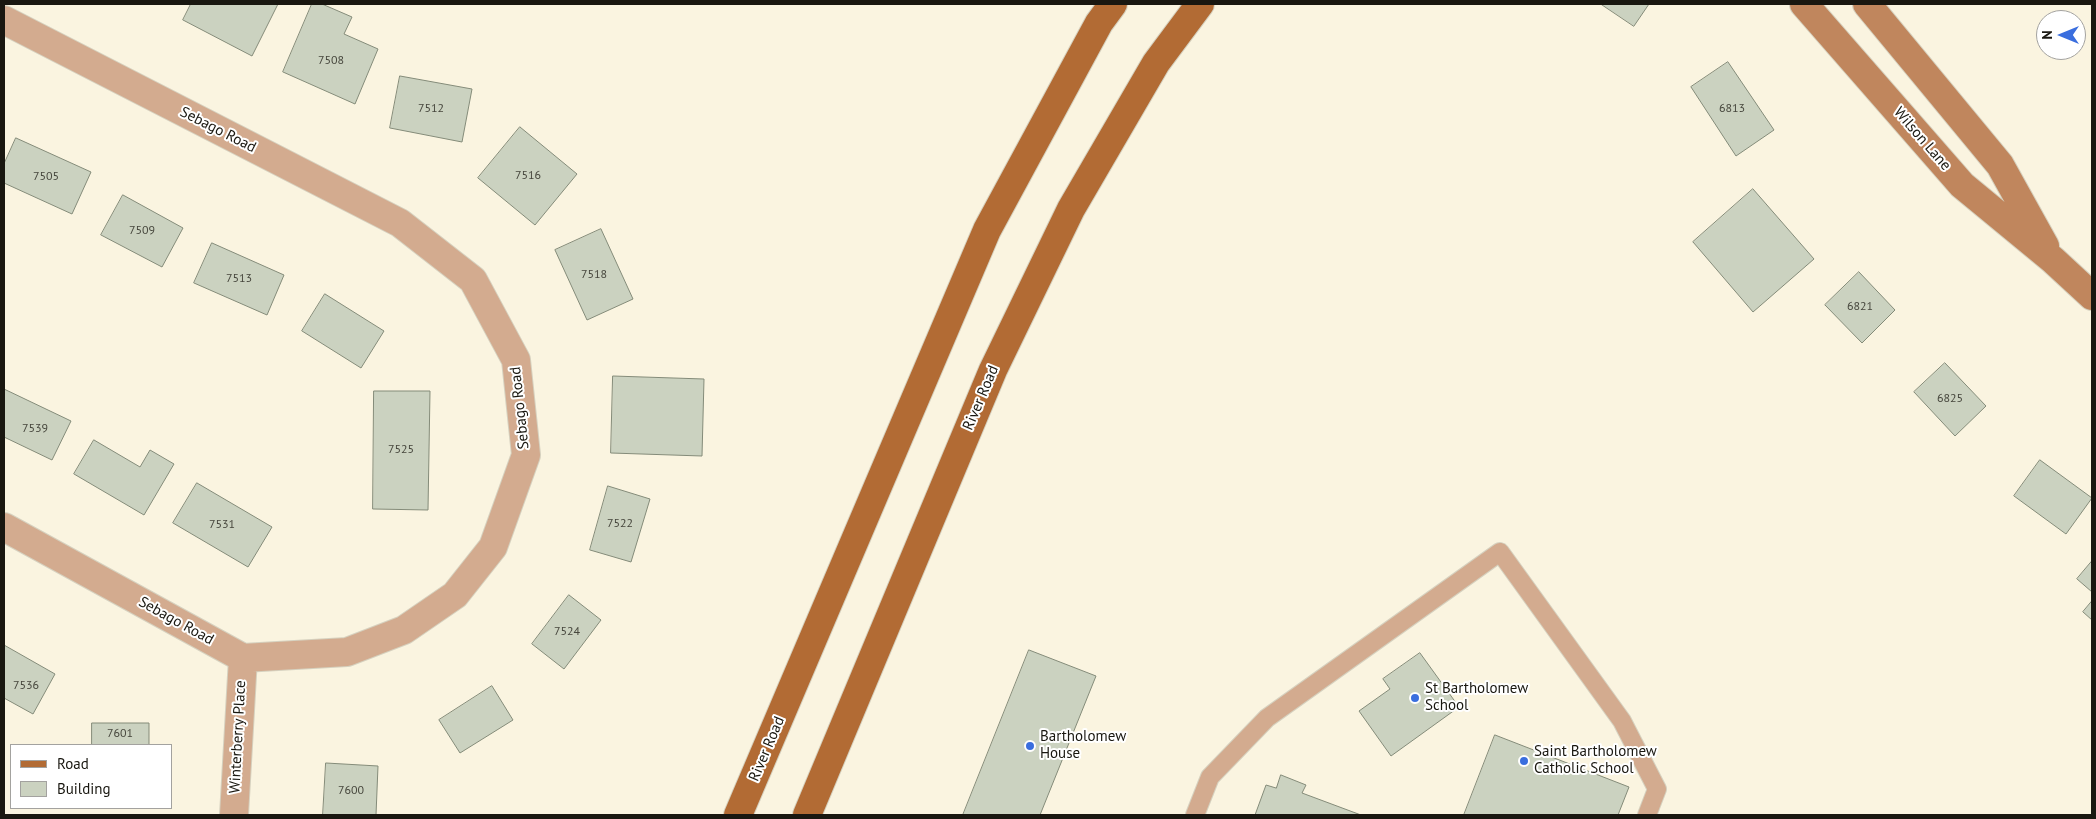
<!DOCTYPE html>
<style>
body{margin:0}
#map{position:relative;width:2096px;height:819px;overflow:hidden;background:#faf4e0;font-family:"PT Sans",sans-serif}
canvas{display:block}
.frame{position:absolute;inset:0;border:5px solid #191710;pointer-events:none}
.legend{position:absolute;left:10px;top:744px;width:162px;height:65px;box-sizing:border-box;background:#fff;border:1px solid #a3a29f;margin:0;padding:6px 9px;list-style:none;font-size:15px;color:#191710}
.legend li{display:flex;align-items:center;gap:10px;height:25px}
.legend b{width:25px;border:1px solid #a3a29f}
.north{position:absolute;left:2036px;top:10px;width:50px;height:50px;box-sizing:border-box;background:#fff;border:1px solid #a3a29f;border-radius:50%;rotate:270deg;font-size:14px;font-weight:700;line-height:20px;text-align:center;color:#191710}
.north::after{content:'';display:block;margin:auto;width:18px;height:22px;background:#3a6ede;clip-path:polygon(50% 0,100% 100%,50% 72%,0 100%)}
</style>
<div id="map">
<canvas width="2096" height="819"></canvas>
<div class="frame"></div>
<ul class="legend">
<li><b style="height:6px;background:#b26b34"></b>Road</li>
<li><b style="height:14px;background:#cbd2c0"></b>Building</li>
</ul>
<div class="north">N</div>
</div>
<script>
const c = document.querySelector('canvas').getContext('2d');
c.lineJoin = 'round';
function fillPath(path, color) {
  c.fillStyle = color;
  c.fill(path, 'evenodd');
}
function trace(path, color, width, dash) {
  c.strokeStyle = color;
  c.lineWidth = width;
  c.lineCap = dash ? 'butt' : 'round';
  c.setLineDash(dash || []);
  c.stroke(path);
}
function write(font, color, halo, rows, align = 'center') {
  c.font = font + ' "PT Sans",sans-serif';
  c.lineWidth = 4;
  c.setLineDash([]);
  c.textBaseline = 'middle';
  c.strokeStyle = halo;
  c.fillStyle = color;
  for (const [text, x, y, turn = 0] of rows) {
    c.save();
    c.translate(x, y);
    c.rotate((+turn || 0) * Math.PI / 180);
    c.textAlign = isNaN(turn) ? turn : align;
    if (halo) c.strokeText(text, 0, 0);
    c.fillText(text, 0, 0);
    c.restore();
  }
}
const building = new Path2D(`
 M191 4H278L252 56 183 20Z
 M312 4H322L352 17 344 34 378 49 355 104 283 72Z
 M1601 4H1649L1634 26Z
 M1728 62 1774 130 1736 156 1691 87Z
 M400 76 472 89 462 142 390 128Z
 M520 127 577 174 535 225 478 178Z
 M16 138 91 172 72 214 4 183V164Z
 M1753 189 1814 259 1753 312 1693 242Z
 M123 195 183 228 162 267 101 235Z
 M601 229 633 299 587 320 555 250Z
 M212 243 284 275 267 315 194 283Z
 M1859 272 1895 310 1862 343 1825 305Z
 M325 294 384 331 361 368 302 331Z
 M1945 363 1986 406 1955 436 1914 392Z
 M613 376 704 379 702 456 611 453Z
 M4 389 71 421 52 460 4 437Z
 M374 391H430L428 510 373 509Z
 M94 440 140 467 150 450 174 464 144 515 74 474Z
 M2040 460 2092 498 2066 534 2014 496Z
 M197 483 272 527 248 567 173 523Z
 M608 486 650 499 631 562 590 550Z
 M2092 561V592L2077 579Z
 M569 595 601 620 564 669 532 644Z
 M2092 601V620L2083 612Z
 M4 645 55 674 33 714 4 698Z
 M1029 650 1096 676 1040 815H963Z
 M1420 653 1459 707 1391 756 1359 711 1390 689 1383 679Z
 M492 686 513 720 460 753 439 720Z
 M92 723H149V745H92Z
 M1495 735 1629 787 1618 815H1464Z
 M326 763 378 766 376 815H323Z
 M1281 775 1306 785 1302 793 1361 815H1255L1266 785 1276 788Z`);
fillPath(building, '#cbd2c0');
trace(building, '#848b79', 1);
const lane = new Path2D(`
 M1195 815 1210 777 1267 718 1500 552 1622 721 1657 789 1647 815`);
const street = new Path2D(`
 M4 20 400 223 473 280 516 360 526 455 493 547 455 595 404 630 347 652 243 658 4 527
 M234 815 243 658`);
const secondary = new Path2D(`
 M1804 4 1962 185 2053 260 2092 296
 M1867 4 2000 165 2045 246`);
const primary = new Path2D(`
 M738 815 987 230 1099 23 1113 4
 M807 815 993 370 1071 209 1156 63 1200 4`);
trace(lane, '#d6d1bf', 20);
trace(street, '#d6d1bf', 30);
trace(secondary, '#d6d1bf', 30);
trace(primary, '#d6d1bf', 30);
trace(lane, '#d3ab8f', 18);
trace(street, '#d3ab8f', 28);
trace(secondary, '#c0865d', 28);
trace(primary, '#b26b34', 28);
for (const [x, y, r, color] of [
 [1415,698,5,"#3a6ede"],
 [1030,746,5,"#3a6ede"],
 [1524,761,5,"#3a6ede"]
]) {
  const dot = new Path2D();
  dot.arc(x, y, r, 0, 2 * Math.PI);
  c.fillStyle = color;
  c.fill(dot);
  trace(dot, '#fff', 2);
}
write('12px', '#46463c', null, [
 ["7508",331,61],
 ["7512",431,109],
 ["6813",1732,109],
 ["7516",528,176],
 ["7505",46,177],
 ["7509",142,231],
 ["7518",594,275],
 ["7513",239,279],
 ["6821",1860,307],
 ["6825",1950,399],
 ["7539",35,429],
 ["7525",401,450],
 ["7522",620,524],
 ["7531",222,525],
 ["7524",567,632],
 ["7536",26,686],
 ["7601",120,734],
 ["7600",351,791]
]);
write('15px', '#191710', '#fff', [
 ["Sebago Road",218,130,27],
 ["Wilson Lane",1922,139,49],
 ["River Road",981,398,-67],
 ["Sebago Road",520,408,-96],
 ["Sebago Road",176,621,29],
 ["Winterberry Place",238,737,-87],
 ["River Road",767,749,-67]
]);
write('15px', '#191710', '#fff', [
 ["St Bartholomew",1425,689],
 ["School",1425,706],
 ["Bartholomew",1040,737],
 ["House",1040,754],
 ["Saint Bartholomew",1534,752],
 ["Catholic School",1534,769]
], 'left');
</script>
